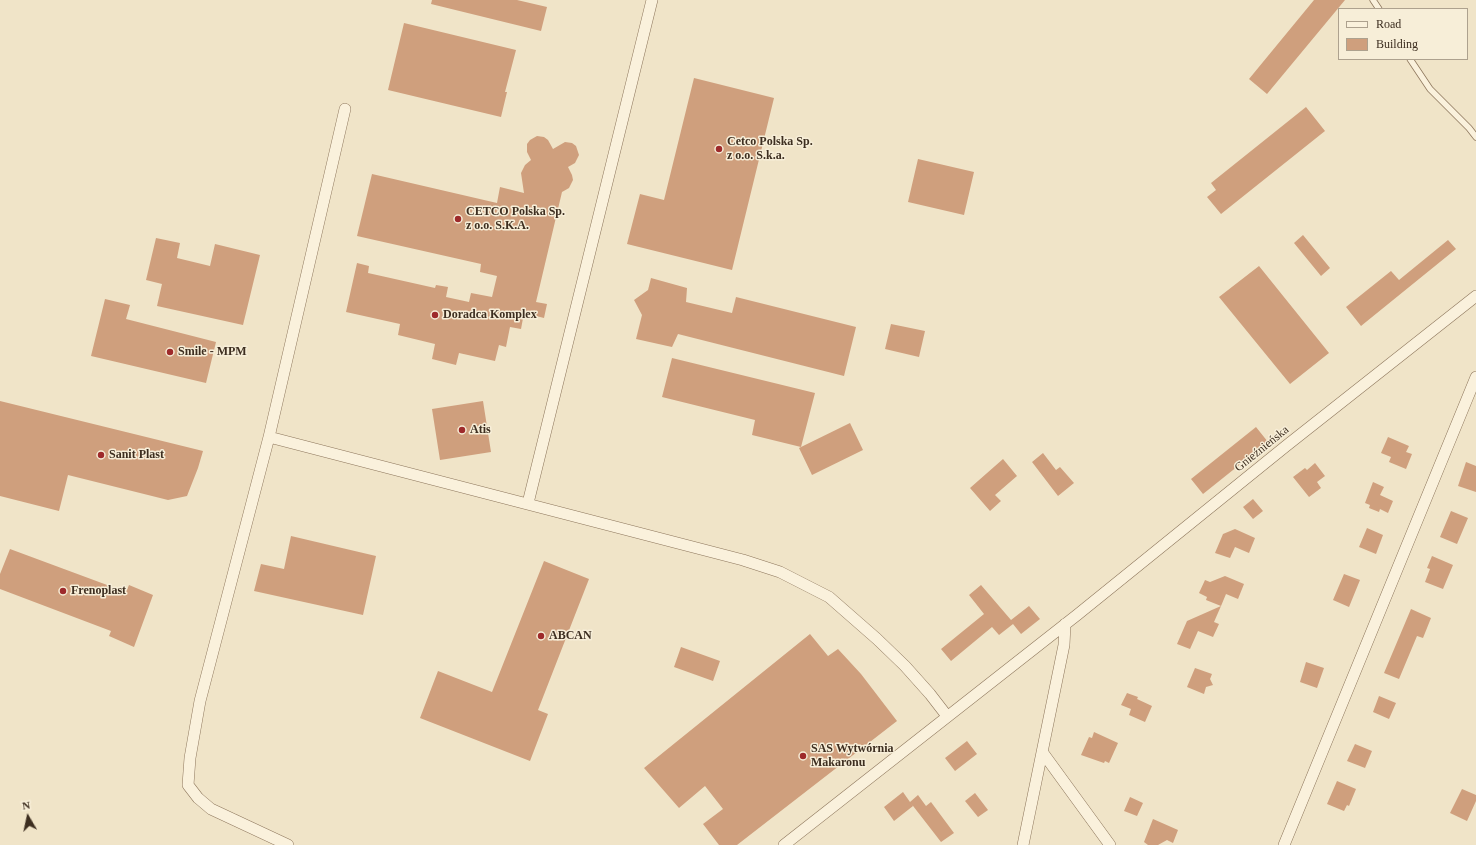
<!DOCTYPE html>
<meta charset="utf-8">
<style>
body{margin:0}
#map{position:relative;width:1476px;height:845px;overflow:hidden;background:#f0e4c8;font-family:"Times New Roman",serif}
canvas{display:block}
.legend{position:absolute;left:1338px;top:8px;width:130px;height:52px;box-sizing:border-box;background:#f7eed8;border:1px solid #ada18e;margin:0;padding:5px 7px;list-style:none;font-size:12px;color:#3d2e20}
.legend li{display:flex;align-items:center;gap:8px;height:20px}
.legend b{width:20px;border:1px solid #ada18e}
.north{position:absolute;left:8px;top:797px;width:40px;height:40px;-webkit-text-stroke:3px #f7eed8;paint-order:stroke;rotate:351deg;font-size:11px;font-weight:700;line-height:16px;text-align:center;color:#3d2e20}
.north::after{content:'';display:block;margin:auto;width:14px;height:18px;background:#3d2e20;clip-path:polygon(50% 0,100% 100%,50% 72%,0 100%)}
</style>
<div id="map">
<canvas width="1476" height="845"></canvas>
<ul class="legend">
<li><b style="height:5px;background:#faf1dc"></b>Road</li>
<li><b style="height:11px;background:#cf9f7d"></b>Building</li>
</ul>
<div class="north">N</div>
</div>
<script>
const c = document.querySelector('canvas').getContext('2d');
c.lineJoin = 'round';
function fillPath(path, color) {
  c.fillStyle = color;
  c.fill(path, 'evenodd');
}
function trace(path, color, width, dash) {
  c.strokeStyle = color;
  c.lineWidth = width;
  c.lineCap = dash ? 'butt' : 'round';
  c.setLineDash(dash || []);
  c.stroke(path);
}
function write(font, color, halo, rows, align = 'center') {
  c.font = font + ' "Times New Roman",serif';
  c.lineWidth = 3;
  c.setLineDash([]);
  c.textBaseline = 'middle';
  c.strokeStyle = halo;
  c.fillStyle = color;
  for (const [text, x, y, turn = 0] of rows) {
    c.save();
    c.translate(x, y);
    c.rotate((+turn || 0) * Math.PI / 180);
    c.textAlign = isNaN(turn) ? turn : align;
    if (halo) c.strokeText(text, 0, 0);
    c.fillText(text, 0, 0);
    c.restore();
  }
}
fillPath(new Path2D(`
 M432 0H517L547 7 541 31 431 4Z
 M1314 0H1345L1267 94 1249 79Z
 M404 23 516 50 505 92H507L501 117 388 90Z
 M694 78 774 98 732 270 627 244 640 194 664 200Z
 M1306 107 1325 131 1221 214 1207 197 1216 190 1211 183Z
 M537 136 544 137 548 140 553 149 565 142 572 143 576 146 579 155 575 163 568 167 572 175 573 180 569 188 562 192 536 302 547 304 544 318 524 313 521 329 510 327 506 347 499 345 495 361 459 353 456 365 432 359 435 344 398 335 400 324 346 312 357 263 369 266 368 273 435 288 436 285 448 287 446 297 469 302 471 293 492 297 497 276 480 272 481 264 357 236 372 174 497 203 500 187 524 193 521 173 525 165 531 160 527 152V144L530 140Z
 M918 159 974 172 964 215 908 202Z
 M1303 235 1330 268 1321 276 1294 243Z
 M156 238 180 243 177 258 210 266 215 244 260 255 243 325 157 306 162 284 146 280Z
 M1448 240 1456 249 1361 326 1346 307 1391 271 1399 280Z
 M1259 266 1329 353 1290 384 1219 297Z
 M651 278 687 288 686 302 732 313 736 297 856 327 844 376 678 334 672 347 636 339 642 315 634 300 648 290Z
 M105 299 130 305 126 319 216 342 206 383 91 356Z
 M891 324 925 331 919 357 885 349Z
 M672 358 815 393 801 447 752 435 755 420 662 397Z
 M0 401 203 451 198 468 187 496 168 500 68 475 59 511 0 496Z
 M483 401 491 452 440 460 432 409Z
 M850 423 863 450 812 475 799 448Z
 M1256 427 1268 442 1203 494 1191 479Z
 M1388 437 1409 446 1406 452 1412 454 1406 469 1389 462 1391 457 1381 453Z
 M1043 453 1056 470 1060 467 1074 483 1058 496 1032 462Z
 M1003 459 1017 476 995 495 1001 501 990 511 970 488Z
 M1466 462 1476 466V492L1458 486Z
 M1315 463 1325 476 1317 482 1321 488 1309 497 1293 477 1305 468 1307 470Z
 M1373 482 1384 487 1380 495 1393 501 1388 513 1380 509 1379 512 1369 508 1370 505 1365 503Z
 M1253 499 1263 511 1253 519 1243 507Z
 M1451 511 1468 518 1457 544 1440 537Z
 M1367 528 1383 535 1376 554 1359 547Z
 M1235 529 1255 538 1249 553 1235 547 1230 558 1215 553 1223 534Z
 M291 536 376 556 363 615 254 591 261 564 284 569Z
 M10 549 126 592 129 585 153 595 134 647 109 636 111 631 0 589V574Z
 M1432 556 1453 565 1443 589 1425 582 1430 569 1427 568Z
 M544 561 589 579 538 710 548 714 530 761 420 718 438 671 492 692Z
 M1344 574 1360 580 1349 607 1333 600Z
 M1225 576 1244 584 1238 599 1226 594 1221 606 1206 600 1207 597 1199 593 1205 580 1210 582Z
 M981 585 1011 620 1029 606 1040 619 1021 634 1013 624 999 635 992 627 951 661 941 649 984 614 969 595Z
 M1221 606 1214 622 1219 624 1213 637 1198 631 1190 649 1177 644 1187 621Z
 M1411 609 1431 618 1423 638 1417 636 1399 679 1384 673Z
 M810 634 828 656 838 649 861 674 897 721 737 845H719L703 824 723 809 705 786 679 808 644 768Z
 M681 647 720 661 713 681 674 667Z
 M1306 662 1324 668 1317 688 1300 682Z
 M1195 668 1212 674 1210 679 1213 685 1206 687 1204 694 1187 687Z
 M1127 693 1138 697 1137 699 1152 706 1145 722 1129 715 1131 709 1121 705Z
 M1379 696 1396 703 1389 719 1373 712Z
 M1094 732 1118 743 1109 763 1105 761 1104 763 1081 755 1089 737 1092 738Z
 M967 741 977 754 955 771 945 758Z
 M1355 744 1372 751 1365 768 1347 761Z
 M1337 781 1356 789 1349 806 1347 805 1344 811 1327 804Z
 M1462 789 1476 795V801L1467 821 1450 813Z
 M903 792 910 802 918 795 926 806 931 802 954 833 941 842 910 802 913 806 894 821 884 807Z
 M975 793 988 810 978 817 965 801Z
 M1130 797 1143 803 1137 816 1124 811Z
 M1153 819 1178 830 1173 843 1167 840 1158 845H1148L1144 842Z`), '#cf9f7d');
const lane = new Path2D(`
 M1373 0 1379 9
 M1410 59 1430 89 1469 128 1476 137`);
const street = new Path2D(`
 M269 437 743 560 780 572 829 597 877 639 905 666 930 694 947 716
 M528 503 652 0
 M1043 753 1110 845
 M288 845 211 809 198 798 188 785 190 758 200 701 269 437 345 109
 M784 845 1077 615 1286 446 1476 296
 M1023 845 1064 645 1065 624
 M1284 845 1476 377`);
trace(lane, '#8d765c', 7);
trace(street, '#8d765c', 12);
trace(lane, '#faf1dc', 5.5);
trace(street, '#faf1dc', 11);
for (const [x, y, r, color] of [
 [719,149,4,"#9e2a2b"],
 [458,219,4,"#9e2a2b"],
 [435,315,4,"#9e2a2b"],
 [170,352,4,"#9e2a2b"],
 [462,430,4,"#9e2a2b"],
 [101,455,4,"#9e2a2b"],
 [63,591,4,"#9e2a2b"],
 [541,636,4,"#9e2a2b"],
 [803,756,4,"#9e2a2b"]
]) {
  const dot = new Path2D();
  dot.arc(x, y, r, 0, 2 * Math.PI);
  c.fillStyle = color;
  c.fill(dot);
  trace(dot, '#f7eed8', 1.5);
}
write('bold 12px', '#3d2e20', '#f7eed8', [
 ["Cetco Polska Sp.",727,142],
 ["z o.o. S.k.a.",727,156],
 ["CETCO Polska Sp.",466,212],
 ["z o.o. S.K.A.",466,226],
 ["Doradca Komplex",443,315],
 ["Smile - MPM",178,352],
 ["Atis",470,430],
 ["Sanit Plast",109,455],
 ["Frenoplast",71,591],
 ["ABCAN",549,636],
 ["SAS Wytwórnia",811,749],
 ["Makaronu",811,763]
], 'left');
write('12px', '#3d2e20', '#f7eed8', [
 ["Gnieźnieńska",1262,449,-39]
]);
</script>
